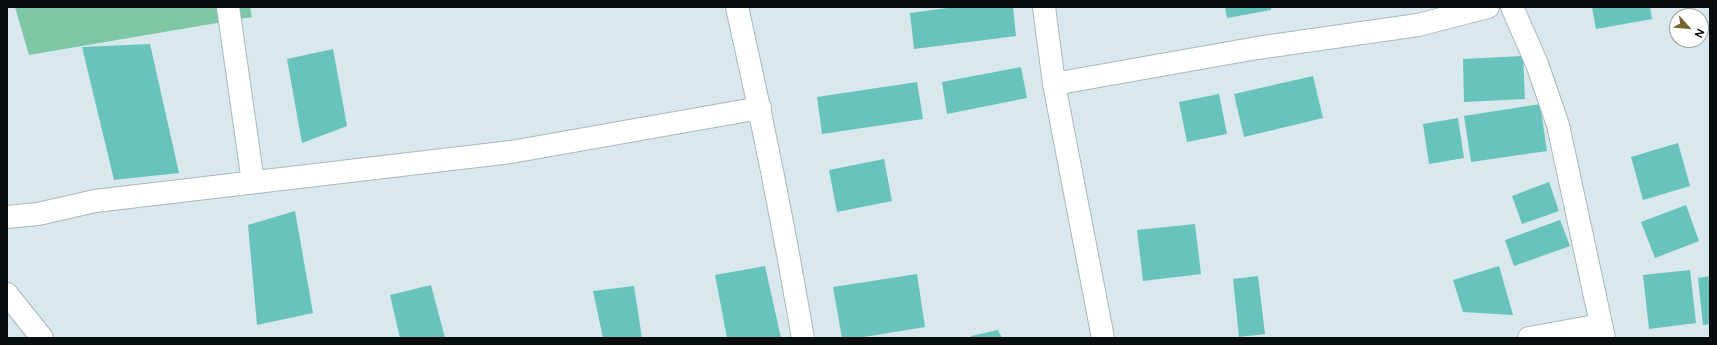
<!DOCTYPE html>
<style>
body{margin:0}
#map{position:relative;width:1717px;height:345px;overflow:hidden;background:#d8e8ec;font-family:Figtree,sans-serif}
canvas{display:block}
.frame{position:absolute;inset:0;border:8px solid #080d0f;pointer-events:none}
.north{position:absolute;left:1669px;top:8px;width:40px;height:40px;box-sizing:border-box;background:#fff;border:1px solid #9c9e9f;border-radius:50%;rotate:117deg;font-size:11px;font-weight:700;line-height:16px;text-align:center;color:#080d0f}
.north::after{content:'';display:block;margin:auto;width:14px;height:18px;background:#776634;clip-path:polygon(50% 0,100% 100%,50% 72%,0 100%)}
</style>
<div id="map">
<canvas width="1717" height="345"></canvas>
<div class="frame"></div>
<div class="north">N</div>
</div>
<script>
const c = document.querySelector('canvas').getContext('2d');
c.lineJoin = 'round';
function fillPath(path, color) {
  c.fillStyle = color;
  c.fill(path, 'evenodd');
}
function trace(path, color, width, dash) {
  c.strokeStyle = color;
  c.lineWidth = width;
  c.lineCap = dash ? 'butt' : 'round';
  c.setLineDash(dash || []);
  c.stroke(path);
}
fillPath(new Path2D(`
 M15 7H250L252 17 29 55Z`), '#7dc7a6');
fillPath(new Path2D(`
 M955 7H1013L1016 36 914 49 910 13Z
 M1225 7H1271V10L1227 18Z
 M1592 7H1650L1652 19 1596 29Z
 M150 44 179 173 114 180 82 47Z
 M333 49 347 126 302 143 287 59Z
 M1523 56 1525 99 1464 102 1463 59Z
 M1021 67 1027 98 947 114 942 82Z
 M1313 76 1323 118 1244 137 1234 94Z
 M917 82 923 119 822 134 817 97Z
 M1219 94 1227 134 1187 142 1179 102Z
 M1540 104 1547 151 1471 162 1464 116Z
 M1458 118 1464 158 1429 164 1423 124Z
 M1678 143 1690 186 1643 200 1631 157Z
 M884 159 892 201 837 212 829 170Z
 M1549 182 1559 211 1522 224 1512 196Z
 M1686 205 1699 241 1655 258 1641 222Z
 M295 211 313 313 257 325 248 225Z
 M1560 220 1570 246 1514 266 1505 240Z
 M1195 224 1201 274 1143 281 1137 230Z
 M765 266 781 338H727L715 275Z
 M1499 266 1513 315 1463 312 1453 280Z
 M1690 270 1696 323 1649 329 1643 275Z
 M917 274 925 327 858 338H842L833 287Z
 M1258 276 1265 334 1239 337 1233 279Z
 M1710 276V324L1703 325 1698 278Z
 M431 285 445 338H400L390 295Z
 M634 286 642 338H603L593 291Z
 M998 330 1002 338H971V336Z`), '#68c3bc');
const minor = new Path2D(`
 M228 7 253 182
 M737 7C762 117 784 227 803 338
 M1044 7 1054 84 1103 338
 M1512 7 1537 64 1558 125 1604 338
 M1054 84 1257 48 1418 25 1488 7
 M7 217 38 214 95 201 511 152 760 108
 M7 294 42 338
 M1529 338 1601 325`);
trace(minor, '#a9b9bc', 24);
trace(minor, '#fff', 22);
</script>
